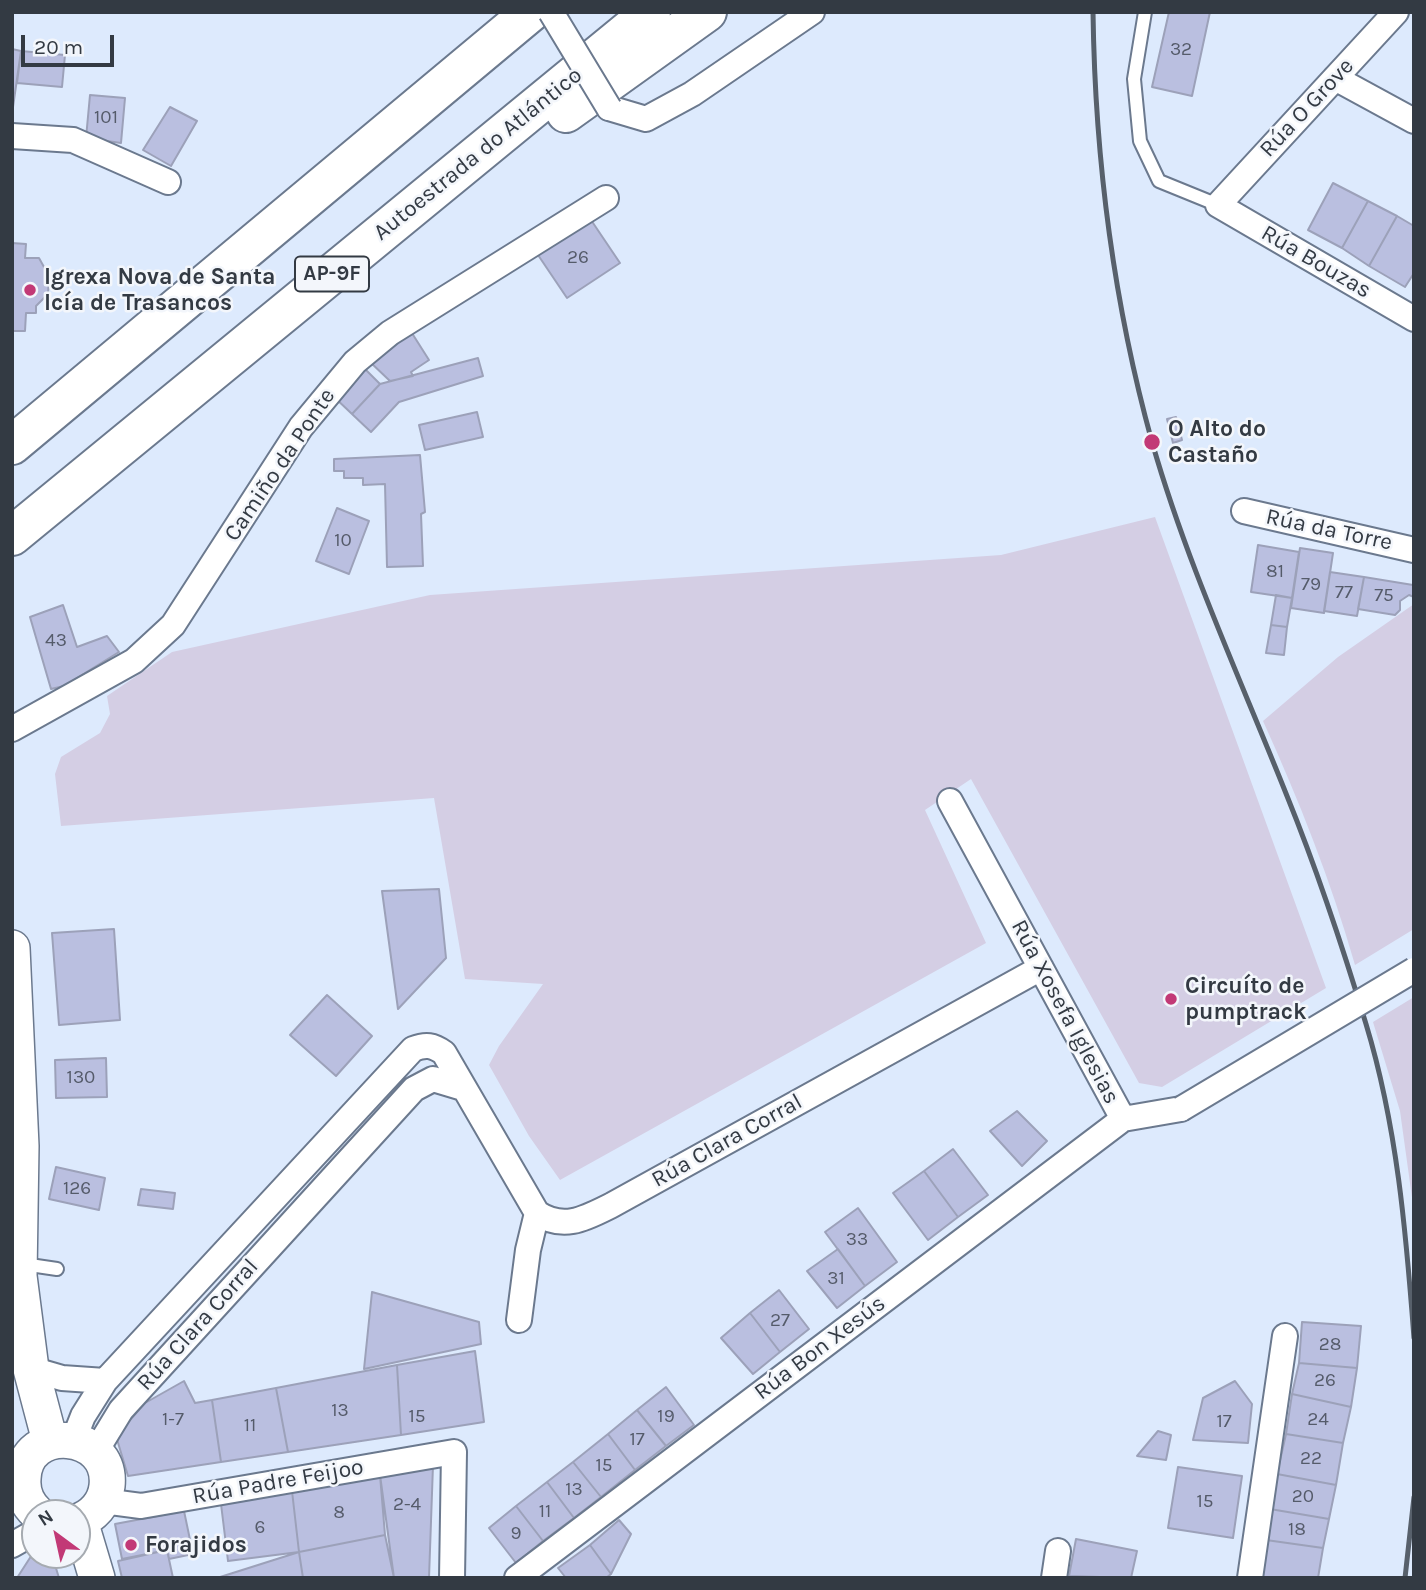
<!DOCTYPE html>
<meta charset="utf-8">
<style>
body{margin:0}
#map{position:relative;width:1426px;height:1590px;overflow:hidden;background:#ddeafd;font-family:Karla,sans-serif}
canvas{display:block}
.frame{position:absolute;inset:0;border:14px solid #333a43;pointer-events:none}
.north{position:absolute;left:21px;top:1499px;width:70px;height:70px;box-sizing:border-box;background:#f3f6fb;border:2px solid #a6abb1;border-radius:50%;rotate:327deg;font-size:19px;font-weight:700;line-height:28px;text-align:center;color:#333a43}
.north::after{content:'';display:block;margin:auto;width:24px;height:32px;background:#c23976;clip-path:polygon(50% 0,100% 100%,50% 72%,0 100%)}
.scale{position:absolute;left:21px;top:35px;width:93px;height:32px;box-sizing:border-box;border:4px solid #333a43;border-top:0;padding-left:9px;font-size:21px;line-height:24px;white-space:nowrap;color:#333a43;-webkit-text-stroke:5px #f3f6fb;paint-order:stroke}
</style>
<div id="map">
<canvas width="1426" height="1590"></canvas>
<div class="frame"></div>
<div class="north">N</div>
<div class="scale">20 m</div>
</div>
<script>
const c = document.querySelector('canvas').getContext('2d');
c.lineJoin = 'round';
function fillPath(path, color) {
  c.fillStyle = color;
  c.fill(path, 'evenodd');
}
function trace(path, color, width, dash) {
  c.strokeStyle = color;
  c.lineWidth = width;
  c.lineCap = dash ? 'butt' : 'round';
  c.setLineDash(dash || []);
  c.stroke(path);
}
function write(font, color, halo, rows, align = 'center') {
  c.font = font + ' Karla,sans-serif';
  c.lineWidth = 5;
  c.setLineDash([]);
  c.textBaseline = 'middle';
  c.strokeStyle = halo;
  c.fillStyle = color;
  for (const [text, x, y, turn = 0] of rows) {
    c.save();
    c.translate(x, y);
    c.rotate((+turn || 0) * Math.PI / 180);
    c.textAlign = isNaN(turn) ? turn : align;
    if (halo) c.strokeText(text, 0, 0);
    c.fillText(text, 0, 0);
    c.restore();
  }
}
fillPath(new Path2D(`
 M1155 517 1326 988 1162 1087 1139 1083 971 779 925 810 986 943 560 1180 529 1136 489 1065 499 1046 543 984 465 979 434 798 61 826 55 774 61 757 100 733 110 714 107 696 172 652 430 595 1001 555Z
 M1414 604V929L1355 965C1331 881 1299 800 1263 721L1338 657Z
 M1414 997V1212L1400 1111 1373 1022Z`), '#d4cee4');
const building = new Path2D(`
 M1169 12H1210L1192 96 1152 87Z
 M12 49 21 51 12 114Z
 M21 51 65 55 62 87 17 83Z
 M90 95 125 98 121 143 86 138Z
 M170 107 197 121 171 166 143 150Z
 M1333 183 1368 201 1342 248 1308 230Z
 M1368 201 1397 216 1369 266 1342 248Z
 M1397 216 1414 226V273L1405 287 1369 266Z
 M589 217 620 263 567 298 536 252Z
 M12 243 26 244 25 258H39L49 276 48 294 36 306V313H26L25 331H12Z
 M410 330 429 360 411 372 413 376 390 381 369 361Z
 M478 358 483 376 399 402 371 432 352 414 380 384Z
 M362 366 380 384 352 414 332 395Z
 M477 412 483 437 425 450 419 425Z
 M1176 417 1182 440 1173 443 1167 419Z
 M420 455 425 512 421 514 423 566 387 567 385 484 363 485V478H344V471H334V459Z
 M337 508 369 521 349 574 316 561Z
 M1258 545 1299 552 1292 598 1251 592Z
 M1300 548 1333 553 1324 613 1291 608Z
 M1330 572 1364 577 1357 616 1324 611Z
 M1364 577 1413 585 1414 597 1409 595 1400 601V610L1395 615 1358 609Z
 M1276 595 1292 598 1287 627 1271 625Z
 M63 605 77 647 107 636 119 652 64 686 51 689 30 617Z
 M1271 625 1287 627 1284 655 1266 653Z
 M439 889 446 958 398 1009 382 891Z
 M114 929 120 1020 59 1025 52 933Z
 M327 995 372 1036 336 1076 290 1035Z
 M106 1058 107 1097 56 1098 55 1060Z
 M1017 1111 1047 1141 1022 1166 990 1131Z
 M953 1149 988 1195 958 1217 924 1171Z
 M56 1167 105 1178 99 1210 49 1199Z
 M924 1171 958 1217 928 1240 893 1193Z
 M141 1189 175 1193 173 1209 138 1205Z
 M858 1208 897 1262 865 1286 825 1232Z
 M838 1249 865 1286 837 1308 807 1271Z
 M779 1290 809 1329 780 1352 750 1313Z
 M372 1292 479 1322 481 1344 364 1369Z
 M750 1313 780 1352 753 1374 721 1338Z
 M1302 1322 1361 1326 1357 1368 1299 1363Z
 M475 1351 484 1422 401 1435 397 1365Z
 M1299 1363 1357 1368 1351 1407 1292 1394Z
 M397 1365 401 1435 288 1452 276 1388Z
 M184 1381 195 1403 212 1400 221 1462 128 1476 116 1436 145 1403Z
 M1235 1381 1252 1404 1248 1443 1193 1440 1203 1398Z
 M666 1387 694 1425 666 1446 637 1410Z
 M276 1388 288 1452 221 1462 212 1400Z
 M1292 1394 1351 1407 1343 1443 1286 1434Z
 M637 1410 666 1446 635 1470 608 1434Z
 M1158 1431 1171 1435 1166 1460 1137 1456Z
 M608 1434 635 1470 601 1497 573 1462Z
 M1286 1434 1343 1443 1336 1485 1277 1474Z
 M573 1462 601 1497 574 1518 547 1482Z
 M433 1465 429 1578H394L380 1475Z
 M1178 1467 1242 1476 1233 1538 1168 1528Z
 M1277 1474 1336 1485 1329 1519 1270 1509Z
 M380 1475 385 1535 299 1552 292 1491Z
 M547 1482 574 1518 543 1541 516 1506Z
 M292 1491 299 1552 228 1561 221 1504Z
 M516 1506 543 1541 516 1563 489 1528Z
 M1270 1509 1329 1519 1323 1548 1266 1540Z
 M184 1511 193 1554 169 1559 167 1550 122 1559 115 1524Z
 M619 1520 631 1534 611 1574 590 1545Z
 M385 1535 394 1578H303L299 1552Z
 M1076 1539 1137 1551 1131 1578 1069 1576Z
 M1266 1540 1323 1548 1318 1578H1260Z
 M590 1545 611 1574 606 1578H566L558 1568Z
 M35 1550V1555H52L59 1578H17Z
 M167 1550 173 1578H122L118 1561Z
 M299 1552 303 1578H217Z`);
fillPath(building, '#babfe0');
trace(building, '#9ca1b9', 2);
const lane = new Path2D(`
 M1145 12 1134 79 1140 141 1159 181 1218 205
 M23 1264 57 1269`);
const street = new Path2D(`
 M1396 12 1218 205 1414 319
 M1335 78 1414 121
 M609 108 646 119 692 94 812 12
 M12 136 73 140 168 182
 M1244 511 1414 550
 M12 729 134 661 173 625 301 427 355 362 390 333 606 198
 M950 801 1123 1119
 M519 1320 528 1250 537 1213
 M31 1369 62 1378 105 1381
 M74 1439 83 1416 105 1381 413 1049C426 1044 433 1045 444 1053L537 1213C564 1231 586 1218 612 1205L1041 968
 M96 1451 121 1410 414 1089 433 1079 463 1088
 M103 1501 141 1506 454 1452 452 1578
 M12 1545 35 1532
 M517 1578 1123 1119 1181 1109
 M1054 1578 1058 1551
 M1250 1578 1285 1336`);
const secondary = new Path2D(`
 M12 948 21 1146 19 1276 31 1369 50 1441
 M37 1513C27 1504 22 1493 23 1479 24 1423 113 1430 107 1486 105 1503 93 1516 77 1522
 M80 1521 97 1578`);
const highway = new Path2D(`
 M566 113 707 12
 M12 445 531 12
 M12 536 651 12`);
trace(lane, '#6b798e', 16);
trace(street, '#6b798e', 28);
trace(secondary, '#6b798e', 38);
trace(highway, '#6b798e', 42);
trace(lane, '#fff', 12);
trace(street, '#fff', 24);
trace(secondary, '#fff', 35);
trace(highway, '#fff', 38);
trace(new Path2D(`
 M1093 12C1095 158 1113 301 1152 442 1187 564 1240 678 1287 796 1317 870 1343 948 1366 1024 1397 1126 1406 1232 1414 1338
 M1405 1578 1414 1497`), '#57606b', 5);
const streetBridge = new Path2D(`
 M551 12 609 108
 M1181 1109 1414 970`);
trace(streetBridge, '#6b798e', 28, []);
trace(streetBridge, '#fff', 24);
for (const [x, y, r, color] of [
 [30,290,7,"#c23976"],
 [1152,442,9,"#c23976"],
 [1171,999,7,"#c23976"],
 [131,1545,7,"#c23976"]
]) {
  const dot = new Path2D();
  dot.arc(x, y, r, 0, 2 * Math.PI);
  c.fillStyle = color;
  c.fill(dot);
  trace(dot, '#f3f6fb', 2.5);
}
write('19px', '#555b6a', null, [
 ["32",1181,50],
 ["101",106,118],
 ["26",578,258],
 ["10",343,541],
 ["81",1275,572],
 ["79",1311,585],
 ["77",1344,593],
 ["75",1384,596],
 ["43",56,641],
 ["130",81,1078],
 ["126",77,1189],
 ["33",857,1240],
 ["31",836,1279],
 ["27",780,1321],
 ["28",1330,1345],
 ["26",1325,1381],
 ["13",340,1411],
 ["15",417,1417],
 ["19",666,1417],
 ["1-7",173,1420],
 ["24",1318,1420],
 ["17",1224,1422],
 ["11",250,1426],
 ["17",637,1440],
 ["22",1311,1459],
 ["15",604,1466],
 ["13",574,1490],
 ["20",1303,1497],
 ["15",1205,1502],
 ["2-4",407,1505],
 ["11",545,1512],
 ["8",339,1513],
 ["6",260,1528],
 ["18",1297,1530],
 ["9",516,1534]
]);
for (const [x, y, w] of [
 [332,274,74]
]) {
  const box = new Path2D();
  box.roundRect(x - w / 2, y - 17.5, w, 35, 5);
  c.fillStyle = '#f3f6fb';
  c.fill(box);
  trace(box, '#333a43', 2);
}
write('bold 21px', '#333a43', null, [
 ["AP-9F",332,274]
]);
write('23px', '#333a43', '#f3f6fb', [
 ["Rúa O Grove",1307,108,-47],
 ["Autoestrada do Atlántico",478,154,-39],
 ["Rúa Bouzas",1316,262,30],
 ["Camiño da Ponte",280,465,-56],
 ["Rúa da Torre",1329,530,12],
 ["Rúa Xosefa Iglesias",1065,1012,62],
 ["Rúa Clara Corral",727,1141,-29],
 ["Rúa Clara Corral",198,1325,-48],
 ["Rúa Bon Xesús",820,1348,-37],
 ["Rúa Padre Feijoo",278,1482,-10]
]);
write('bold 23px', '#333a43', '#f3f6fb', [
 ["Igrexa Nova de Santa",44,277],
 ["Icía de Trasancos",44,303],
 ["O Alto do",1168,429],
 ["Castaño",1168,455],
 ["Circuíto de",1185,986],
 ["pumptrack",1185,1012],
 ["Forajidos",145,1545]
], 'left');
</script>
